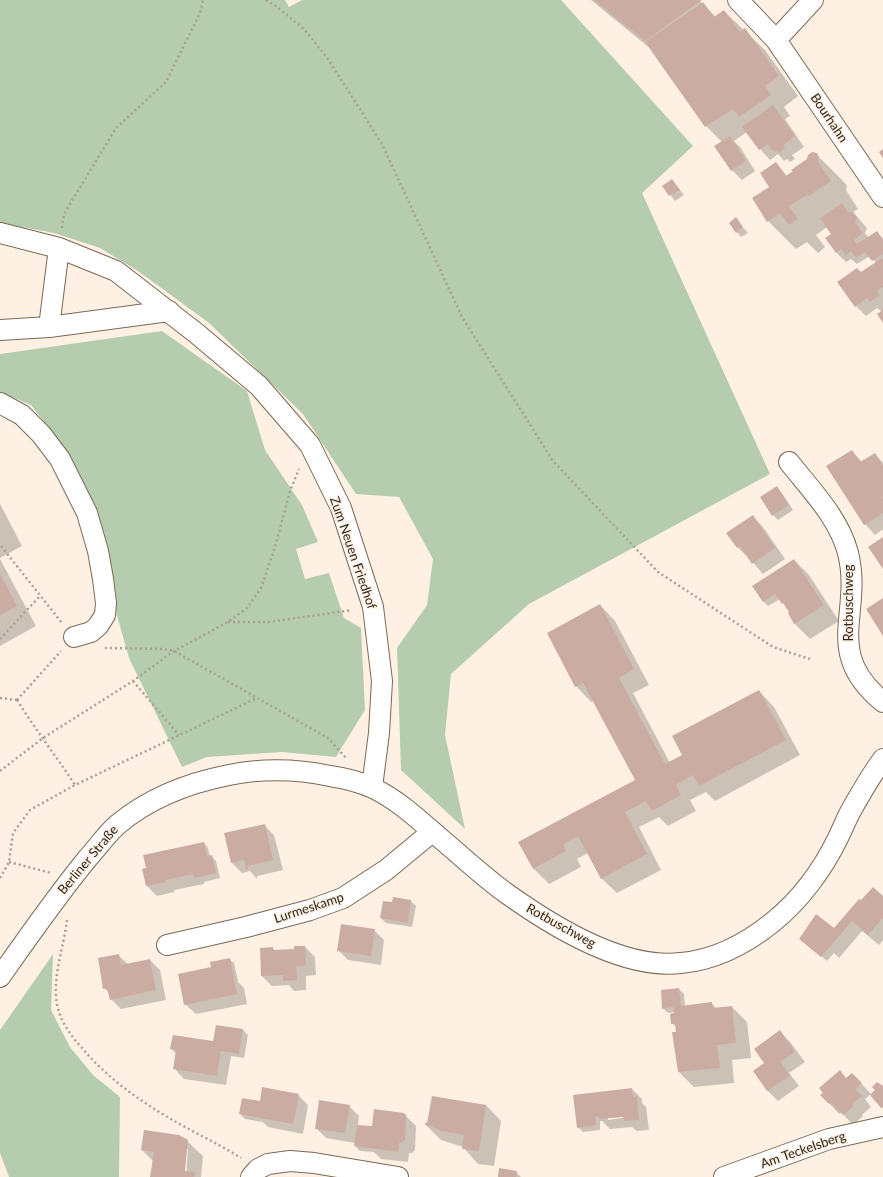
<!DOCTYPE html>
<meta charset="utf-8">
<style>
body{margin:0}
canvas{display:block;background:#fef1e3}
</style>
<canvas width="883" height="1177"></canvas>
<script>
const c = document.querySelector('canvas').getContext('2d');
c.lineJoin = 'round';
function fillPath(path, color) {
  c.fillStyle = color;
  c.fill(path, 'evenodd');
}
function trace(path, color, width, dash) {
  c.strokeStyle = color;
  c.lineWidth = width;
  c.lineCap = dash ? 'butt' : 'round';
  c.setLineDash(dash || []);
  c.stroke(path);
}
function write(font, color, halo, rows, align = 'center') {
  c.font = font + ' Lato,sans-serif';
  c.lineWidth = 3;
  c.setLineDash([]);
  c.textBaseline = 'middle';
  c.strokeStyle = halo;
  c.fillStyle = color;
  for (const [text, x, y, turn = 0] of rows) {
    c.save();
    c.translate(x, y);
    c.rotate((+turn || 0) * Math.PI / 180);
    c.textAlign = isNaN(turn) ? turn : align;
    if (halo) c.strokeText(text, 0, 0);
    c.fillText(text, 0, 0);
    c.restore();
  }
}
fillPath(new Path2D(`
 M0 0H285L289 7 302 0H561L693 146 642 193 770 474 529 604 451 674 445 735 465 829 401 770 397 648 427 605 433 559 399 497 356 494 303 414 209 323 138 271 100 248 54 233 0 223Z
 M162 331 247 391 265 450 302 505 318 542 296 549 305 579 329 573 344 618 361 628 365 710 336 757 282 752 207 757 182 767 129 658 114 605 93 513 65 449 31 405 0 392V354Z
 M53 954 51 1010 70 1047 93 1075 120 1097 119 1177H9L0 1153V1030Z`), '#b5cdae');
fillPath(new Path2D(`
 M591 0H699L716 17 724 11 765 50 798 96 784 107 790 116 785 119 804 147 792 155 795 159 790 162 787 159 784 161 778 154 770 160 760 149 747 132 734 141 740 147 755 171 742 180 732 170 722 142 706 126 652 50Z
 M816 154 844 182 847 186 846 190 858 209 853 212 867 228 865 233 869 238 877 232 883 239V321L882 312 877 308 866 316 856 306 861 273 876 263 870 256 857 264 851 259 846 262 836 252 832 234 827 227 816 235 825 247 818 253 807 242 796 249 768 221 771 187 776 163 787 176Z
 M672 180 684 195 675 201 664 186Z
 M736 219 748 233 741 237 737 232Z
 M852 451 862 462 875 454 883 463V529L875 535 865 524 828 467Z
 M777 487 781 492 793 510 778 520 773 515 761 498Z
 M0 504 22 546 0 558Z
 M753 517 763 527 785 559 763 574 748 557 738 548Z
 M0 559 36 626 0 646Z
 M794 560 809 575 839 621 810 639 795 624 789 614V610L780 599 768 606 763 601Z
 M600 605 615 621 649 685 633 693 670 763 684 756 759 691 774 707 800 755 715 801 706 792 690 800 696 811 668 826 659 817 639 827 661 870 617 893 601 878 588 853 577 859 581 867 549 884 534 869 520 843 637 781 594 700 591 702 576 686 548 633Z
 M264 825 274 835 283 870 257 876V879L250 871 242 873 232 863 226 834Z
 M204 843 208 848 210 857H212L216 861 220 878 204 882V884L174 890V892L157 896 147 886 143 870Z
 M883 897V940L879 945 862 931 839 958 834 953 827 961 805 943 834 929 861 902Z
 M394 898 411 901 416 906 412 927 386 923 381 918 393 904Z
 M374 930 384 940 381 965 348 960 338 950Z
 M305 947 315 957 316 975 306 976V990L294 991 289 985 272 986 262 976 272 948 275 950H295Z
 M118 955 128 964 150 960 160 970 166 1000 121 1009 111 999 110 994 104 988Z
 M229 959 234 963 238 981H237L244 988 247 1004 196 1014 185 1004 213 967Z
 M679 989 684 994 685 1006 711 1003 717 1009 732 1007 747 1022 751 1058 732 1060 734 1083 694 1087 679 1072 676 1027 672 1023 675 1012 668 1013 663 1008Z
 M217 1026 243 1030 248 1035 244 1058 231 1056 226 1085 184 1079 174 1068 177 1054 171 1049 214 1043Z
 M780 1032 790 1042 805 1062 789 1073 799 1086 778 1101 768 1091 755 1071 766 1064Z
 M852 1074 872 1095 883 1087V1109L871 1094 865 1099 871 1107 862 1115 863 1116 853 1125 841 1112 839 1114 822 1095Z
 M632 1089 642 1099V1103L646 1107 649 1130 637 1131 632 1127 610 1129 602 1121H600V1130L583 1132 578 1127ZM628 1115V1117L608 1120V1117Z
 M298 1095 308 1105 303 1134 268 1127 263 1122 245 1119 240 1114 261 1102Z
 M433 1098 486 1105 501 1121 494 1166 478 1164 463 1147 441 1140 426 1125 428 1124Z
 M349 1106 359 1116 358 1126 371 1127 404 1114 416 1126 415 1150 412 1153H409L408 1162 381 1159 374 1152 360 1151 355 1146V1143L326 1138 316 1128Z
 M187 1141 203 1156 201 1177H151L153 1161 142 1150ZM186 1149H188L186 1177 184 1176Z
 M516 1172 521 1177H499Z`), '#0003');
fillPath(new Path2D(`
 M594 0H702L645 41Z
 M703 2 714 17 724 10 740 32 745 28 779 76 765 86 771 95 739 117 733 109 705 127 645 42Z
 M773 105 795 136 783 145 785 148 779 153 776 150 774 152 768 144 759 150 742 127Z
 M730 136 746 161 731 171 714 146Z
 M883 149V158L879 152Z
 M812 152 817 153 819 157 818 162 831 181 822 187H821L809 196 808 194 789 206 798 219 789 225 780 213 767 222 752 198 769 187 760 173 776 162 786 176 793 171 791 170 807 159 808 155Z
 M672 179 680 190 669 196 662 186Z
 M842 203 848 212H853L857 217 855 222 863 233 854 240 857 244 877 231 883 240V254L872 261 865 252 856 258 851 251 846 255 841 249 836 253 825 238 831 234 820 218Z
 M736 217 743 227 736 233 729 223Z
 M882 258 883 260V287L877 291 880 295 870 302 867 298 855 307 837 282 857 268 861 272Z
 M883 310V323L877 314Z
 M852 450 860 462 875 453 883 465V496L882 497 883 499V513L864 525 826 466Z
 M777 486 789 505 772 516 760 497Z
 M753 515 775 548 752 564 740 546 737 548 726 533Z
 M883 537V569L868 547Z
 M794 559 824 605 794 624 788 613 789 612 783 603 782 604 775 594 763 602 752 586Z
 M0 574 17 606 0 615Z
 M883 598V636L866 609Z
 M600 604 634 669 619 678 665 764 682 755 672 736 759 690 786 740 699 786 693 775 676 785 681 795 652 811 646 801 625 812 647 854 601 879 578 836 563 844 566 851 533 869 518 842 635 780 583 683 575 687 547 633Z
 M265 824 273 860 247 866 248 869H246L244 860 231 863 224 833Z
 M204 842 207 856 212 855 216 873 195 878 193 874 165 880V882L146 886 142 869 146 868 143 855Z
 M873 887 883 896V918L868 935 852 921 821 957 799 939 816 914 834 928 859 899 861 900Z
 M393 897 411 900 408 923 380 918 383 901 392 902Z
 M341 924 375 929 371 956 337 951Z
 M294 946H305L306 966H296L297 980 283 981V975L261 976 260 948 273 947V950L294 949Z
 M119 954 121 965 150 959 156 990 110 1000 107 988 103 989 98 958Z
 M230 958 237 994 184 1005 178 974 211 967 210 962Z
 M679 988 681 1006 712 1002 713 1008 732 1006 736 1043 717 1045 720 1068 678 1072 672 1032H676L675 1024H671L670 1014 674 1013 673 1007 662 1009 661 990Z
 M216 1025 243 1029 239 1054 221 1051 217 1076 173 1069 176 1050 170 1049 173 1035 213 1041Z
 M780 1030 795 1052 780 1062 790 1076 767 1091 753 1071 764 1063 754 1049Z
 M840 1070 846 1078 852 1073 862 1083 855 1089 862 1096 852 1104 854 1106 843 1115 831 1103 829 1104 820 1095 823 1093 819 1088Z
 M877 1082 883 1086V1106L881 1108 870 1095 875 1090 872 1087Z
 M262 1087 299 1094 293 1124 239 1114 242 1098 260 1101Z
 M632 1088 633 1097 637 1096 639 1120 625 1121 623 1117 599 1119V1116L595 1117 596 1125 577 1128 573 1095Z
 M432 1096 486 1105 479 1151 462 1149 464 1135 441 1131 430 1126 425 1125V1122L427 1123Z
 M319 1100 350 1105 345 1133 315 1129Z
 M374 1109 404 1113 406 1115 405 1140 401 1143H399L398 1152 354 1146 357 1125 372 1126Z
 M144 1130 179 1135 188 1140 185 1171 195 1172 194 1177H150L154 1152 141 1150Z
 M499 1168 517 1171 516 1177H498Z`), '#cbaca3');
const minor = new Path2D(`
 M738 0 776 40 883 197
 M776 40 813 0
 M0 233 59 248 116 271 196 333 259 386 310 445 341 508 373 607 382 681 379 733 372 787
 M49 327 59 248
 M0 330 49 327 169 311
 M0 403 22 415 41 434 60 459 87 513 98 551 103 579 106 603 105 615 98 626 91 632 74 637
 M789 462C811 490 839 518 848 553 863 613 822 652 883 702
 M167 945 246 927 310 910 343 898 386 870 432 832
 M0 977C28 937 56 897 87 859 97 848 106 835 117 825 149 798 188 783 229 775 264 768 296 769 330 776 344 778 360 782 373 788 404 803 428 829 454 850 471 865 488 880 506 893 552 926 623 970 681 963 715 960 747 943 773 922 800 900 823 869 838 838 843 828 847 817 853 807 862 791 872 774 883 759
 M251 1177 258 1169 268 1164 290 1161 314 1163 398 1177
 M724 1177 829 1139 883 1127`);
trace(minor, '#7b6955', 22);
trace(new Path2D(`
 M266 0 277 7 304 29 328 59 382 144 462 317 553 461 658 572 773 647 810 659
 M62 228 64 214 116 128 166 82 200 13 203 0
 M1 546 62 623
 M228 622H269L352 610
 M0 639 40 596
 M105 648 164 649 174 651 328 738 346 758
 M133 681 179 735
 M0 698 17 700
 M17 700C35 729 56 756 75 785
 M17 700 61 651
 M0 771 43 738 133 681 174 651 228 622 247 608 261 588 275 547 290 491 299 469
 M9 862 51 873
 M0 878 9 862 13 833 30 810 75 785 257 698
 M67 920C64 947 52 977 57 1004 60 1021 71 1036 82 1048 103 1073 129 1093 156 1110 184 1128 214 1141 241 1158`), '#a99f93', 2.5, [2, 3]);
trace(minor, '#fff', 20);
write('13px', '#2d261d', '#fef1e3', [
 ["Bourhahn",829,118,56],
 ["Zum Neuen Friedhof",353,553,71],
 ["Rotbuschweg",849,603,-90],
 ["Berliner Straße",88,860,-50],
 ["Lurmeskamp",309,908,-18],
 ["Rotbuschweg",561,926,29],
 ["Am Teckelsberg",803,1150,-19]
]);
</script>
